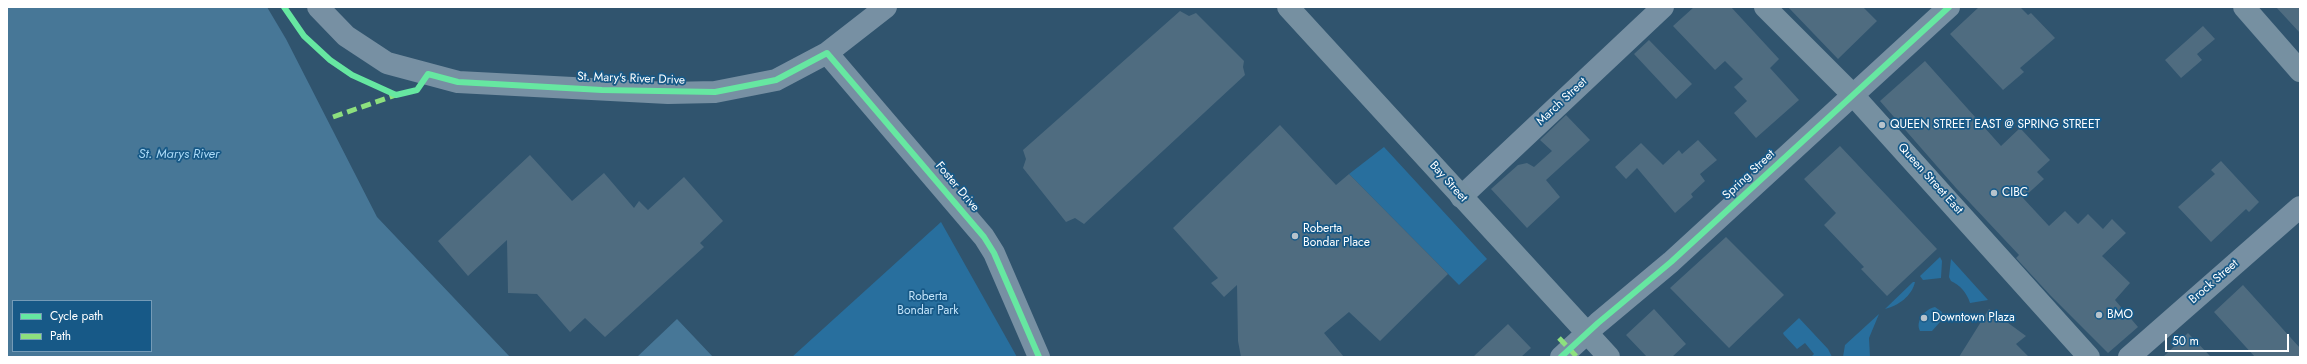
<!DOCTYPE html>
<style>
body{margin:0}
#map{position:relative;width:2307px;height:364px;overflow:hidden;background:#30546e;font-family:Jost,sans-serif}
canvas{display:block}
.frame{position:absolute;inset:0;border:8px solid #fff;pointer-events:none}
.legend{position:absolute;left:12px;top:300px;width:140px;height:52px;box-sizing:border-box;background:#175987;border:1px solid #749bb7;margin:0;padding:5px 7px;list-style:none;font-size:12px;color:#fff}
.legend li{display:flex;align-items:center;gap:8px;height:20px}
.legend b{width:20px;border:1px solid #749bb7}
.scale{position:absolute;left:2165px;top:334px;width:124px;height:18px;box-sizing:border-box;border:2px solid #fff;border-top:0;padding-left:5px;font-size:12px;line-height:14px;white-space:nowrap;color:#fff;-webkit-text-stroke:3px #175987;paint-order:stroke}
</style>
<div id="map">
<canvas width="2307" height="364"></canvas>
<div class="frame"></div>
<ul class="legend">
<li><b style="height:5px;background:#66e7a1"></b>Cycle path</li>
<li><b style="height:5px;background:#8de07e"></b>Path</li>
</ul>
<div class="scale">50 m</div>
</div>
<script>
const c = document.querySelector('canvas').getContext('2d');
c.lineJoin = 'round';
function fillPath(path, color) {
  c.fillStyle = color;
  c.fill(path, 'evenodd');
}
function trace(path, color, width, dash) {
  c.strokeStyle = color;
  c.lineWidth = width;
  c.lineCap = dash ? 'butt' : 'round';
  c.setLineDash(dash || []);
  c.stroke(path);
}
function write(font, color, halo, rows, align = 'center') {
  c.font = font + ' Jost,sans-serif';
  c.lineWidth = 3.5;
  c.setLineDash([]);
  c.textBaseline = 'middle';
  c.strokeStyle = halo;
  c.fillStyle = color;
  for (const [text, x, y, turn = 0] of rows) {
    c.save();
    c.translate(x, y);
    c.rotate((+turn || 0) * Math.PI / 180);
    c.textAlign = isNaN(turn) ? turn : align;
    if (halo) c.strokeText(text, 0, 0);
    c.fillText(text, 0, 0);
    c.restore();
  }
}
fillPath(new Path2D(`
 M1384 147 1487 259 1459 285 1349 174Z
 M941 222 1017 357H792Z
 M1940 257 1942 261 1941 278 1923 280 1920 276Z
 M1951 259 1988 300 1970 303C1967 293 1960 285 1951 281L1949 277Z
 M1913 282H1915C1912 296 1898 306 1885 309Z
 M1935 307 1942 312 1940 322 1932 331H1920C1915 321 1925 309 1935 307Z
 M1879 314 1869 338 1870 357H1843L1845 345Z
 M1799 318 1828 349 1832 357H1811L1814 354 1805 343 1797 349 1784 335 1783 333Z`), '#286f9e');
fillPath(new Path2D(`
 M7 7H267L286 39 377 217 510 357H7ZM13 301H151V351H13Z
 M677 319 713 357H637Z`), '#477797');
fillPath(new Path2D(`
 M1694 7H1731L1779 59 1770 68 1799 100 1756 138 1734 113 1747 101 1734 87 1743 79 1725 61 1715 70 1673 26Z
 M1788 7H1863L1877 21 1838 59Z
 M1979 7H2020L2028 15 2031 13 2055 38 2020 68 2024 72 2003 90 1950 34Z
 M2276 7H2300V33Z
 M1180 11 1189 16 1196 13 1244 61 1243 67 1245 75 1084 224 1075 218 1066 222 1023 168 1026 159 1023 150Z
 M2203 26 2215 39 2197 54 2202 60 2181 78 2165 60Z
 M1649 40 1692 84 1676 99 1634 54Z
 M1925 61 2001 146 2020 128 2050 160 2037 172 2044 179 2023 198 2049 226 2065 211 2078 224 2088 214 2103 229 2112 219 2126 233 2102 256 2130 283 2115 300 2138 327 2108 353 2050 295 2016 258 2019 255 1956 188 1880 101Z
 M1566 115 1590 140 1546 180 1560 197 1527 228 1491 189 1518 165 1527 163 1534 167 1552 151 1540 140Z
 M1280 125 1336 185 1349 174 1448 274 1380 341 1349 312 1324 333 1344 357H1241L1238 341 1237 285 1224 297 1211 283 1218 278 1173 228Z
 M1698 140 1717 160 1700 174 1705 181 1691 194 1693 197 1675 213 1637 168 1626 179 1615 167 1641 143 1663 165 1679 150 1682 154Z
 M1840 146 1937 249 1887 296 1861 269 1864 267 1824 225 1836 213 1804 179Z
 M530 155 572 201 604 173 634 208 639 201 648 210 684 177 723 221 700 243 704 247 605 337 585 318 570 332 537 294 508 293 507 240 468 276 438 241Z
 M2221 161 2259 202 2249 212 2246 209 2211 242 2178 207 2215 174 2211 170Z
 M1726 237 1784 295 1729 348 1670 288Z
 M2243 285 2300 348V357H2255L2214 312Z
 M1654 309 1686 344 1672 357H1647L1626 335Z
 M1989 309 2026 336 2016 344 2029 357H1959Z
 M1508 324 1531 348 1521 357H1473Z
 M2188 333 2211 357H2163Z`), '#4f6c80');
trace(new Path2D(`
 M318 7 346 36 387 63 458 82 668 93 715 92 776 80 827 53 886 7
 M827 53 984 237 994 253 1039 357
 M1461 197 1663 7
 M1561 357 1598 323 1671 262 1949 7
 M2129 357 2300 207`), '#7790a3', 22);
trace(new Path2D(`
 M1288 7 1609 357
 M1765 7 1853 95 2089 357
 M2244 7 2300 71`), '#7690a1', 22);
trace(new Path2D(`
 M333 117 396 95
 M1559 338 1577 357`), '#8de07e', 5, [10, 5]);
trace(new Path2D(`
 M284 7 304 36 330 60 352 75 396 95 417 90 428 74 458 82 602 90 715 92 776 80 827 53 984 237 994 253 1039 357
 M1561 357 1598 323 1671 262 1949 7`), '#66e7a1', 6);
for (const [x, y, r, color] of [
 [1882,125,4,"#b7c3cc"],
 [1994,193,4,"#b7c3cc"],
 [1295,236,4,"#b7c3cc"],
 [2099,315,4,"#b7c3cc"],
 [1924,318,4,"#b7c3cc"]
]) {
  const dot = new Path2D();
  dot.arc(x, y, r, 0, 2 * Math.PI);
  c.fillStyle = color;
  c.fill(dot);
  trace(dot, '#175987', 1.5);
}
write('12px', '#fff', '#175987', [
 ["St. Mary's River Drive",631,79,2],
 ["March Street",1562,102,-43],
 ["Spring Street",1749,175,-43],
 ["Queen Street East",1930,179,48],
 ["Bay Street",1448,182,48],
 ["Foster Drive",957,187,50],
 ["Brock Street",2214,282,-41]
]);
write('12px', '#fff', '#175987', [
 ["QUEEN STREET EAST @ SPRING STREET",1890,125],
 ["CIBC",2002,193],
 ["Roberta",1303,229],
 ["Bondar Place",1303,243],
 ["BMO",2107,315],
 ["Downtown Plaza",1932,318]
], 'left');
write('12px', '#c3e4fa', '#175987', [
 ["Roberta",928,297],
 ["Bondar Park",928,311]
]);
write('italic 13px', '#a9d8f5', '#175987', [
 ["St. Marys River",179,155]
]);
</script>
